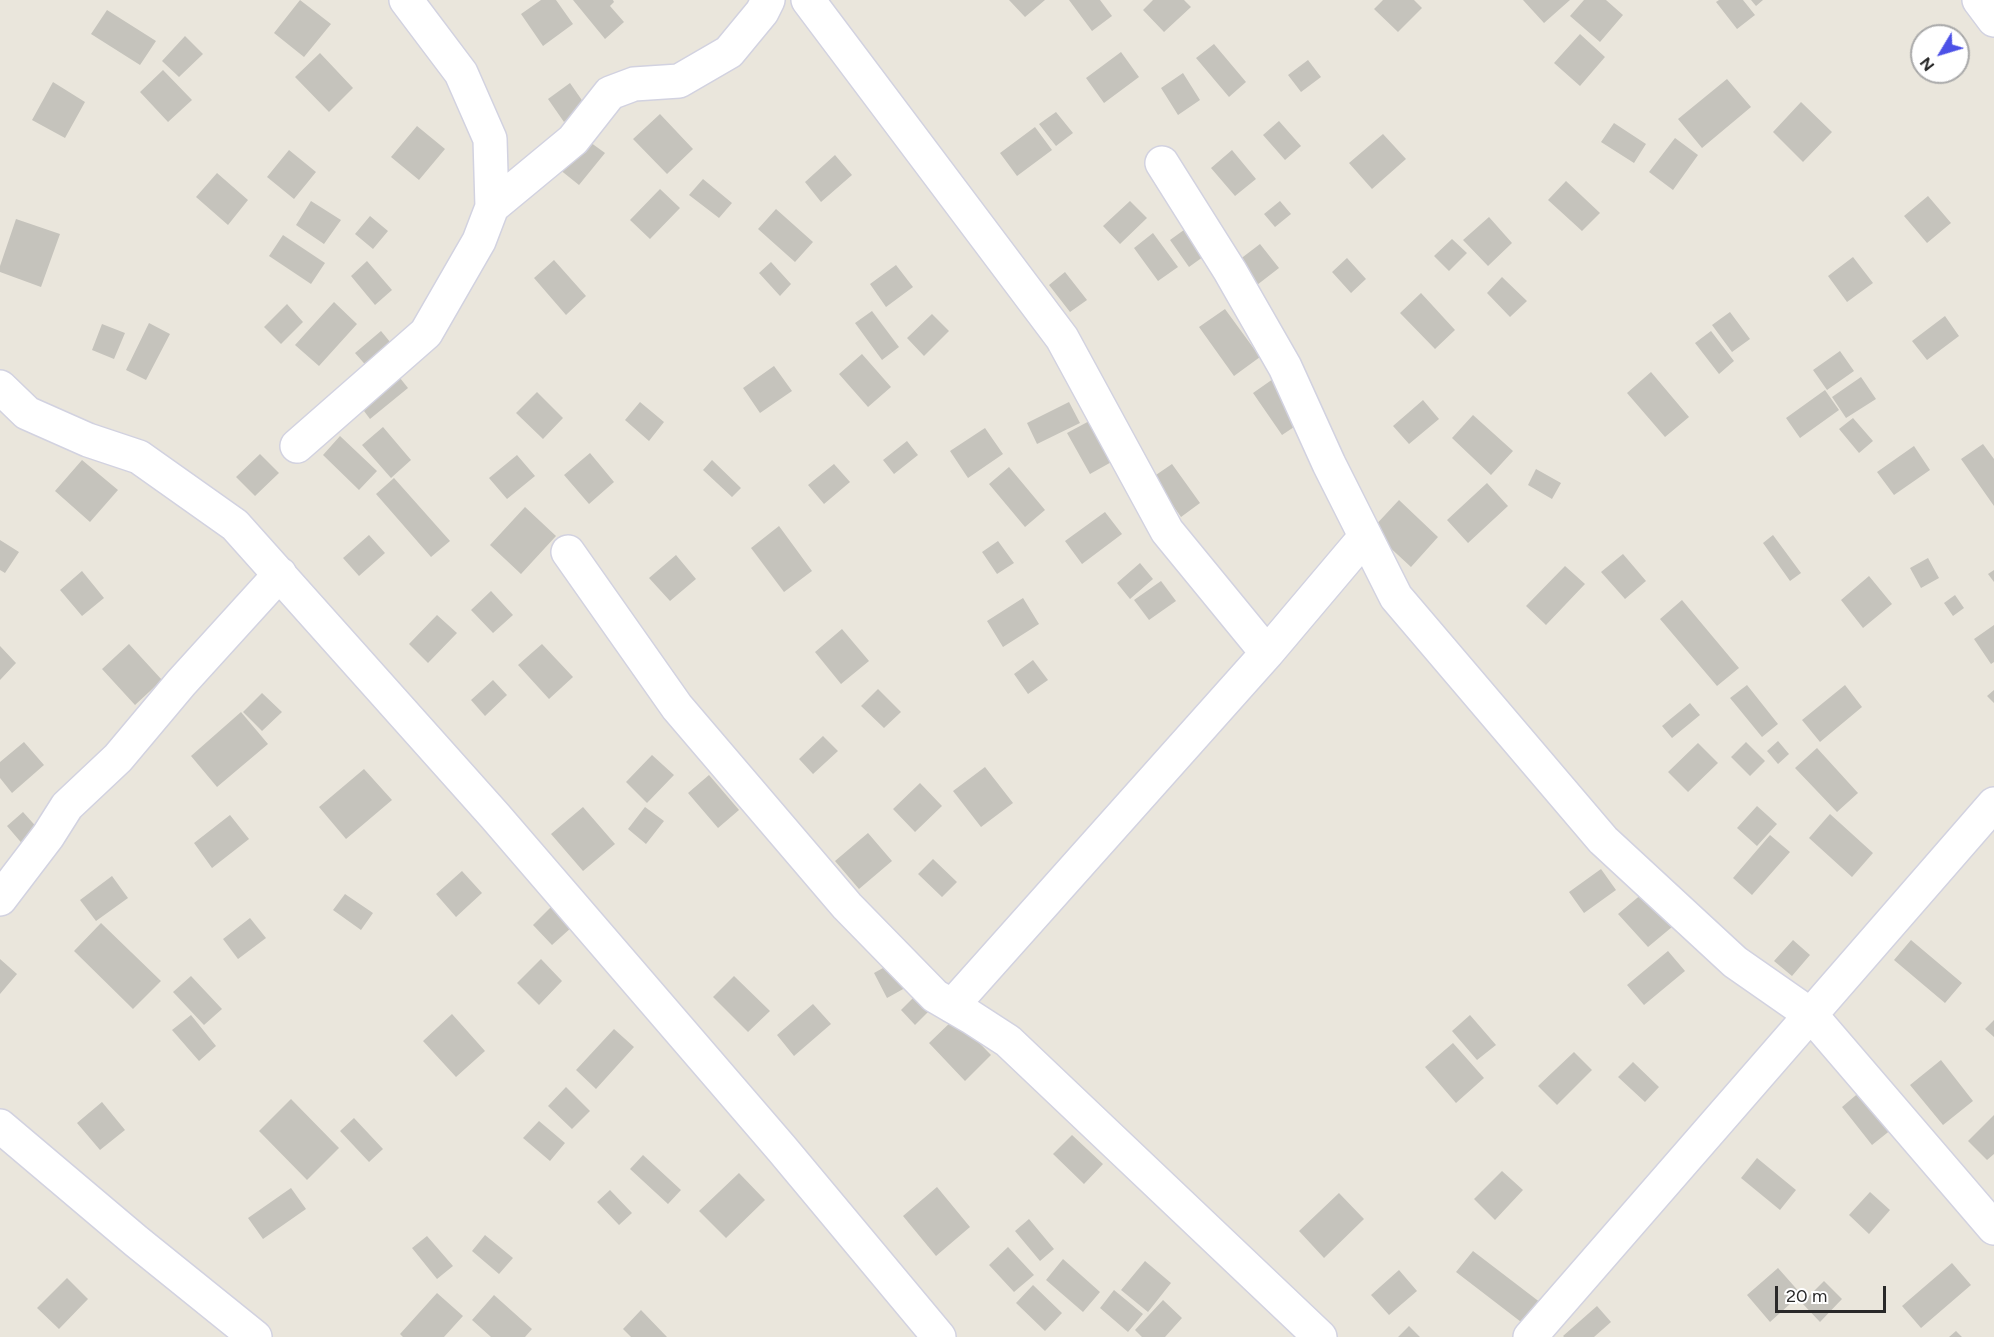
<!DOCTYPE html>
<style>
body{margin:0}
#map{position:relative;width:1994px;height:1337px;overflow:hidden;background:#eae6dc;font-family:Figtree,sans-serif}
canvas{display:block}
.north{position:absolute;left:1910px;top:24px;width:60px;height:60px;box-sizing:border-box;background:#fff;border:2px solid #a9a9a9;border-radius:50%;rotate:232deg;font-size:16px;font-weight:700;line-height:24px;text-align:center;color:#292929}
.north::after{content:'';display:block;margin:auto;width:21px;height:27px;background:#4c51e7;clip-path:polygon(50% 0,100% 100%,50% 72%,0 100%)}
.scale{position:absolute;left:1775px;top:1286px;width:111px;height:27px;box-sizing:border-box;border:3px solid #292929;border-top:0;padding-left:8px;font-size:18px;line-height:21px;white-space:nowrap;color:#292929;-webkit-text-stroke:4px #fff;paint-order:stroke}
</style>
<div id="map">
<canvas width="1994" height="1337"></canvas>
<div class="north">N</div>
<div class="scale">20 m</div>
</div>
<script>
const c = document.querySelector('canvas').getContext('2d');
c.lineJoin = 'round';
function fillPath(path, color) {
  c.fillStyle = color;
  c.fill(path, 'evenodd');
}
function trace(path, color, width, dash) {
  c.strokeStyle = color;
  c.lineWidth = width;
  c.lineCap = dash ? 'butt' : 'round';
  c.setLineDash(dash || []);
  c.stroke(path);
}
fillPath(new Path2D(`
 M300 0 331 24 304 57 274 33Z
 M541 0H556L573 24 543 46 521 14Z
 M573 0H613L614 2 610 6 624 22 605 39Z
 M1009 0H1045L1025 17Z
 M1069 0H1100L1112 16 1092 31Z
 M1153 0H1184L1191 7 1164 32 1143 10Z
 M1383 0H1414L1422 8 1398 32 1374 9Z
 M1523 0H1570L1544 23Z
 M1584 0H1606L1623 15 1600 42 1570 16Z
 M1719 0H1743L1755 15 1737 29 1716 2Z
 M1751 0H1763L1756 6Z
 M107 10 156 41 140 65 91 34Z
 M1580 34 1605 57 1580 86 1554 63Z
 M185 36 203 54 179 77 162 61Z
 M1214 44 1246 82 1229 97 1196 58Z
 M1121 52 1139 77 1104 103 1086 78Z
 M320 53 353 88 329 112 295 77Z
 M1308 60 1321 77 1301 92 1288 75Z
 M163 70 192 100 168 122 140 92Z
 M1183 73 1200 100 1178 115 1161 88Z
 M1727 79 1751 107 1702 148 1678 119Z
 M53 82 85 102 65 138 32 120Z
 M570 83 586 106 564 122 548 99Z
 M1801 102 1832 132 1803 162 1773 132Z
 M1056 112 1073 133 1056 146 1039 124Z
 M660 114 693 149 667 174 633 139Z
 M1279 121 1301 146 1285 160 1263 135Z
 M1614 123 1646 144 1634 163 1601 142Z
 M417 126 445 149 419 180 391 157Z
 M1035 127 1052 150 1017 176 1000 153Z
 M1383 134 1406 159 1372 189 1349 163Z
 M583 137 605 153 579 185 559 169Z
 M1675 138 1698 155 1673 190 1649 172Z
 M289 150 316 172 294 199 267 177Z
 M1232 150 1256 179 1235 196 1211 168Z
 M835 155 852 175 821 202 805 182Z
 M217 173 248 200 228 225 196 197Z
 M703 179 732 203 719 218 689 195Z
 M1566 181 1600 213 1582 231 1548 200Z
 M660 189 680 208 650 239 630 220Z
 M1928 196 1951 223 1927 243 1904 216Z
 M311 201 341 220 324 244 296 225Z
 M1130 201 1147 218 1120 244 1103 226Z
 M1280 201 1291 214 1275 227 1264 214Z
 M776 209 813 242 795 262 758 229Z
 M370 216 388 231 373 249 355 234Z
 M1489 217 1512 243 1488 266 1463 240Z
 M16 219 60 234 41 287 0 272V266Z
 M1188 227 1207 254 1189 267 1170 240Z
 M1153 233 1178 267 1158 281 1134 248Z
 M283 235 325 263 311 284 269 256Z
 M1452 239 1467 253 1449 271 1434 256Z
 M1260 244 1279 268 1257 285 1239 260Z
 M1853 257 1873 283 1847 302 1828 276Z
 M1347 258 1366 279 1351 293 1332 272Z
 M554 260 586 296 566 315 534 278Z
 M367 261 392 290 375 305 351 276Z
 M771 262 791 284 780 296 759 273Z
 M896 265 913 287 886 307 870 284Z
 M1065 272 1087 300 1070 312 1049 285Z
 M1502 277 1527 301 1510 317 1487 293Z
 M1421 293 1455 330 1435 349 1400 313Z
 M334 302 357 324 319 366 295 345Z
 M287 304 303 322 281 344 264 327Z
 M1225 309 1260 357 1234 376 1199 327Z
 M872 311 899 347 882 360 855 323Z
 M1730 312 1750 339 1732 352 1712 325Z
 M932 314 949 331 924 356 907 338Z
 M1945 316 1959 336 1927 360 1912 341Z
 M149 323 170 334 146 380 126 370Z
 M102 324 125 333 114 359 92 350Z
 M381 331 395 348 370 370 355 353Z
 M1711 331 1734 361 1719 374 1695 343Z
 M1840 351 1854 371 1827 390 1813 370Z
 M862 354 891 387 868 407 839 374Z
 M774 366 792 391 760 413 743 388Z
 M392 368 408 388 370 419 355 399Z
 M1651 372 1689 417 1665 437 1627 393Z
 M1861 377 1876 399 1846 418 1832 397Z
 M1273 379 1303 421 1282 435 1253 393Z
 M1825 390 1839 410 1800 438 1786 418Z
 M537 392 563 418 543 439 516 413Z
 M1423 400 1439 419 1409 444 1393 426Z
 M640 402 664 422 649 441 625 420Z
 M1069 402 1080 423 1037 444 1027 423Z
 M1473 415 1513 451 1491 475 1452 438Z
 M1853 418 1873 441 1859 453 1839 429Z
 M1093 419 1115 460 1090 474 1067 433Z
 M383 427 411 460 391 478 362 445Z
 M985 428 1003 454 968 478 950 451Z
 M340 436 377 471 359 490 323 455Z
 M907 441 918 455 894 474 883 460Z
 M1983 444 1994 459V506L1961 459Z
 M1914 446 1930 470 1894 495 1877 472Z
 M590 453 614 482 589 504 564 475Z
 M260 454 279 473 255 496 236 477Z
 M517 455 535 476 507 499 489 478Z
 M82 460 118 490 90 522 55 491Z
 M712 460 741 488 732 497 703 470Z
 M834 464 850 482 824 504 808 485Z
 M1172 464 1200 503 1181 517 1153 477Z
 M1009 467 1045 510 1025 527 989 484Z
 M1536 469 1561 483 1552 499 1528 485Z
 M394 478 450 541 431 557 376 494Z
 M1487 483 1508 506 1468 543 1447 520Z
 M1399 500 1438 537 1411 567 1371 530Z
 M525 507 556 536 521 574 490 545Z
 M1105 512 1122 534 1082 564 1065 541Z
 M779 526 812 571 784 592 751 548Z
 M369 535 385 553 359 576 343 558Z
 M1773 535 1801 573 1790 581 1763 543Z
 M0 540 19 552 5 573 0 570Z
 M998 541 1014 563 997 574 982 552Z
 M1623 554 1646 581 1625 599 1601 572Z
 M676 555 696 579 670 601 649 578Z
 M1928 558 1939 578 1921 588 1910 568Z
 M1140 563 1153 579 1130 599 1117 583Z
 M1565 566 1585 584 1546 625 1526 606Z
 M1994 570V582L1988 574Z
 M82 571 104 598 82 616 60 590Z
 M1869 576 1892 604 1863 628 1841 600Z
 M1161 581 1176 601 1149 620 1134 600Z
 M491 591 513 615 493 633 471 610Z
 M1955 595 1964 608 1953 616 1944 603Z
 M1023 598 1039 624 1003 647 987 621Z
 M1682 600 1739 668 1717 686 1660 619Z
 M437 615 457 633 428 663 409 644Z
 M1994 625V662L1991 664 1974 639Z
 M842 629 869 661 841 684 815 652Z
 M129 644 162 680 135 705 102 669Z
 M542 644 573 677 549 699 518 665Z
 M0 646 16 663 0 680Z
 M1033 660 1048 680 1028 694 1014 674Z
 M493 680 507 695 485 716 471 700Z
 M1747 685 1778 724 1762 737 1730 698Z
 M1845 685 1862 707 1820 742 1802 720Z
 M878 689 901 712 884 728 861 706Z
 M1994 690V703L1987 696Z
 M262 693 282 712 262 731 243 712Z
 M1690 703 1700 715 1672 738 1662 726Z
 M241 712 268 744 217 787 191 756Z
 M823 736 838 751 813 774 799 759Z
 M1778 741 1789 754 1778 764 1767 751Z
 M24 742 44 765 12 793 0 778V762Z
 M1746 742 1765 761 1750 776 1731 757Z
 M1698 743 1718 763 1688 792 1668 772Z
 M1817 748 1858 793 1837 812 1795 768Z
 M652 755 674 775 647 803 626 782Z
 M985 767 1013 803 981 827 953 791Z
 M364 769 392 800 346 839 319 807Z
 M709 775 739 810 718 828 688 793Z
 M920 783 942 806 915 832 893 809Z
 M1757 806 1777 824 1757 846 1737 828Z
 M583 807 615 844 583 871 551 834Z
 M645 807 664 821 646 844 628 829Z
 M23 812 41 832 25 847 7 826Z
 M1830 814 1873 853 1852 877 1809 838Z
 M230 815 249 839 212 868 194 843Z
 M868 833 892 861 859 889 835 861Z
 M1770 835 1790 852 1752 895 1733 878Z
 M933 859 957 882 942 897 918 874Z
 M1601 869 1616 890 1584 913 1569 892Z
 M462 871 482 893 456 917 436 894Z
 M112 876 128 898 96 921 80 900Z
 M1643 893 1672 927 1648 947 1618 914Z
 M345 894 373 913 361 930 333 910Z
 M552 906 572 927 552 945 533 925Z
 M250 918 266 938 238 959 223 939Z
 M101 923 161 981 133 1009 74 951Z
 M1793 940 1810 955 1792 976 1774 961Z
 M1911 940 1962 983 1945 1003 1894 960Z
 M1668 951 1685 971 1644 1005 1627 985Z
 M0 959 17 974 0 994Z
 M541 959 562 981 539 1005 517 983Z
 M892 963 905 988 887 998 874 973Z
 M191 976 222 1009 204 1025 173 992Z
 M734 976 770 1011 748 1032 713 997Z
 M918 993 932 1008 915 1025 901 1010Z
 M813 1004 831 1024 794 1056 777 1035Z
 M452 1014 485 1051 456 1077 423 1041Z
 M191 1015 216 1046 199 1061 172 1030Z
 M1470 1015 1496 1045 1477 1060 1452 1031Z
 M955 1018 991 1055 965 1081 929 1043Z
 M1994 1020V1037L1985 1029Z
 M614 1029 634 1047 596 1089 576 1070Z
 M1453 1043 1484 1078 1456 1103 1425 1067Z
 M1574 1052 1592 1070 1557 1105 1538 1086Z
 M1941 1060 1973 1101 1943 1125 1910 1085Z
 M1633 1062 1659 1087 1645 1102 1618 1077Z
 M566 1087 590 1111 572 1129 548 1106Z
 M1862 1090 1892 1129 1872 1145 1842 1107Z
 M291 1099 339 1148 307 1180 259 1131Z
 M102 1102 125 1130 100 1150 77 1123Z
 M1994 1115V1154L1987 1160 1968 1141Z
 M354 1118 383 1149 369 1162 340 1131Z
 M539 1121 565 1143 550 1161 523 1138Z
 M1072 1135 1103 1164 1084 1184 1053 1154Z
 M643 1155 681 1190 668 1204 630 1169Z
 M1757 1158 1796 1190 1780 1210 1741 1178Z
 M1502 1171 1523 1190 1495 1220 1474 1199Z
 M739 1173 765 1200 726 1238 699 1211Z
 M937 1187 970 1227 936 1256 903 1216Z
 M291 1188 306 1209 263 1239 248 1218Z
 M610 1190 632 1213 619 1225 597 1202Z
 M1870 1192 1890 1210 1869 1234 1849 1215Z
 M1339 1193 1364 1219 1324 1258 1299 1231Z
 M1029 1219 1054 1249 1040 1261 1015 1231Z
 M485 1235 513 1258 499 1274 472 1251Z
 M427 1236 453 1266 437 1279 412 1248Z
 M1008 1247 1034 1275 1014 1292 989 1265Z
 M1473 1251 1541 1303 1525 1325 1456 1272Z
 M1063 1259 1100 1292 1083 1312 1046 1280Z
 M1145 1261 1171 1283 1148 1312 1121 1290Z
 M1952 1263 1971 1285 1921 1328 1902 1306Z
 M1778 1268 1801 1294 1770 1322 1747 1295Z
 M1399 1270 1417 1291 1389 1315 1371 1295Z
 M67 1278 88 1299 59 1329 37 1308Z
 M1824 1281 1842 1299 1820 1322 1802 1303Z
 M1033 1285 1062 1313 1045 1331 1016 1303Z
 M1114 1290 1143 1314 1128 1332 1100 1308Z
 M437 1293 463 1316 444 1337H403L400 1334Z
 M494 1295 532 1329 525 1337H491L472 1320Z
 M1163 1300 1182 1318 1165 1337H1142L1135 1330Z
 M1597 1306 1611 1322 1594 1337H1564L1563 1336Z
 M641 1310 667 1337H631L623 1329Z
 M1409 1326 1420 1337H1398Z
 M1956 1331 1962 1337H1949Z`), '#c5c3bc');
const minor = new Path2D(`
 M808 0 1062 338 1167 531 1267 653
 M1979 0 1994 20
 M1162 163 1230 271 1285 367 1329 464 1396 597 1603 840 1735 962 1811 1015 1994 1228
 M492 207 573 140 610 93 634 84 679 81 729 52 762 12 768 0
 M0 387 27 413 88 440 139 457 235 525 495 816 782 1149 939 1337
 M297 446 426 333 479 241 492 207 490 139 461 73 406 0
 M568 552 677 707 847 906 935 996 971 1017 1008 1041 1320 1337
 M0 899 48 836 67 806 118 758 181 683 280 574
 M952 1006 1267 653 1365 537
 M0 1126 136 1241 255 1337
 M1530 1337 1994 804`);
trace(minor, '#d2d2e0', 36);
trace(minor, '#fff', 33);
</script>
